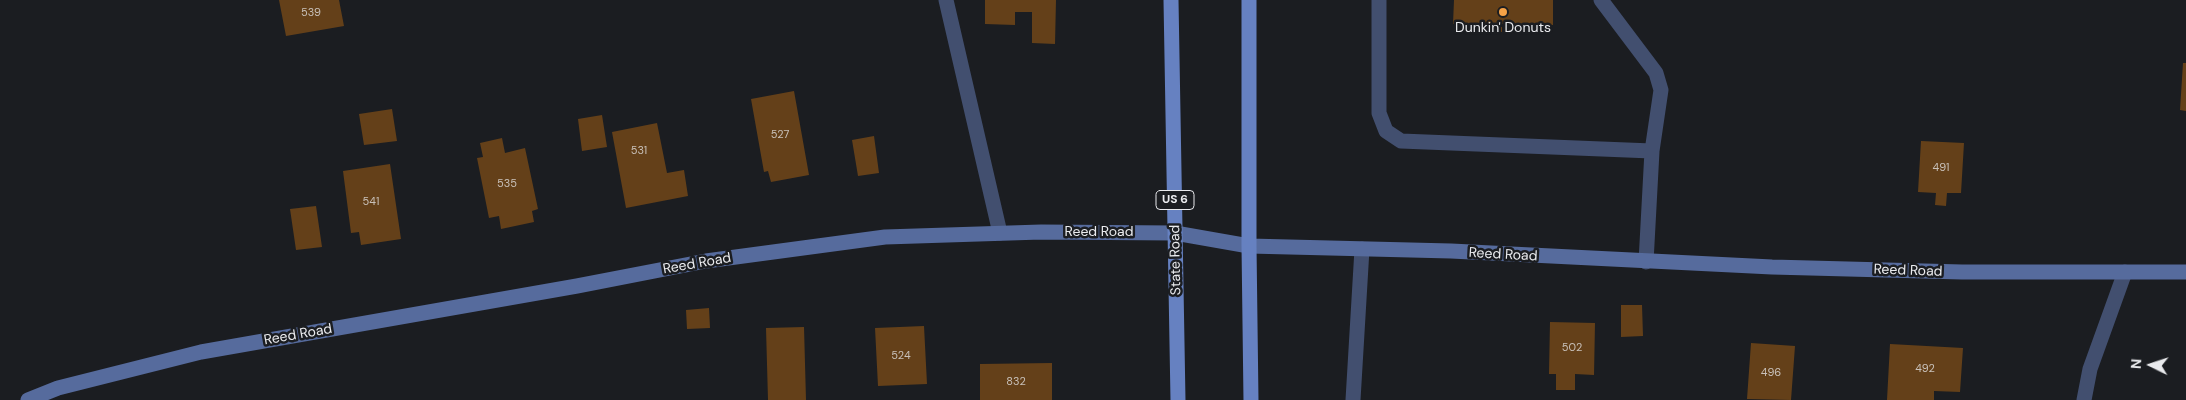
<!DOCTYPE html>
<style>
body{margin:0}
#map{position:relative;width:2186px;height:400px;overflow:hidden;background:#1b1d21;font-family:"DM Sans",sans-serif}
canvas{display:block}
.north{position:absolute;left:2126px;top:340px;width:50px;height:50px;-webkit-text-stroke:4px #1b1d21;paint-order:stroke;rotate:274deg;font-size:14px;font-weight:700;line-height:20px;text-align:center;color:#eaebee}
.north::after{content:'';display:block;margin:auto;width:18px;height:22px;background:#eaebee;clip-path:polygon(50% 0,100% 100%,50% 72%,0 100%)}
</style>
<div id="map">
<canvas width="2186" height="400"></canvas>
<div class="north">N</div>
</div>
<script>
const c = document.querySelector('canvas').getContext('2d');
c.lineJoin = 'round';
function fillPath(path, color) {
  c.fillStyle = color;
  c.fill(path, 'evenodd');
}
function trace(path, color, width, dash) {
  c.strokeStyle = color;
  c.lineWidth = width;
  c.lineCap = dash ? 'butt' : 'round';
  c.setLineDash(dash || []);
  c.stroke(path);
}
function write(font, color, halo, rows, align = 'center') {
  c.font = font + ' "DM Sans",sans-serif';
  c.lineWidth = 5;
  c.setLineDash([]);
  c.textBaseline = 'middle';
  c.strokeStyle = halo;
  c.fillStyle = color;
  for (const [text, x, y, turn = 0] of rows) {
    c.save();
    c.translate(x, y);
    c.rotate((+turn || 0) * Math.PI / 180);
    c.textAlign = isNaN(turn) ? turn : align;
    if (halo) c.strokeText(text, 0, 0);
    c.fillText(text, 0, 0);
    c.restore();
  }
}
fillPath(new Path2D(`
 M279 0H339L344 26 286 36Z
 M985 0H1056L1055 44 1032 43V12H1015V25L985 24Z
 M1454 0H1553V25L1502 24V32L1466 31 1467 24H1453Z
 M2183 63H2186V111L2180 110Z
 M794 91 809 175 771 182 768 171 764 172 751 99Z
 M392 109 397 141 364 145 359 114Z
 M602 115 607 147 582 151 578 119Z
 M657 123 667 173 684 170 688 196 626 208 612 132Z
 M874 136 879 173 858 176 852 140Z
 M502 138 505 153 525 148 538 209 532 211 534 222 501 229 499 216 489 218 477 158 483 157 480 143Z
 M1921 141 1964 143 1961 193H1947L1946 206 1935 205 1936 193 1918 192Z
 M390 164 401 239 361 245 359 232 351 233 343 171Z
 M316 206 322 247 296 250 290 209Z
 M1621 305H1642L1643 336 1621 337Z
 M709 308 710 328 687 329 686 310Z
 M1550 322 1595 323 1594 375 1575 374V390H1556V374H1549Z
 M924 326 927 384 878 386 875 328Z
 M804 327 806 400H768L766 328Z
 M1751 343 1795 346 1791 400 1747 399Z
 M1890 344 1963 348 1960 392 1934 391V400H1887Z
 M1052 363V400H980V364Z`), '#644019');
trace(new Path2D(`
 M946 0 1000 233
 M1379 0V113L1386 131 1401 141 1652 151 1646 262
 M1601 0 1656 73 1661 90 1652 151
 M1353 400 1362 249
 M2084 400 2090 369 2125 272`), '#424f6f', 15);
trace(new Path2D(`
 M28 400 58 388 201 352 577 286 706 261 885 237 1041 232 1175 233 1249 246 1451 251 1772 267 1962 272H2186`), '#566b9d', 15);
trace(new Path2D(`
 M1171 0 1178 400
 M1249 0V246L1251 400`), '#6681c1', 15);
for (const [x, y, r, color] of [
 [1503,12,5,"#f6a247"]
]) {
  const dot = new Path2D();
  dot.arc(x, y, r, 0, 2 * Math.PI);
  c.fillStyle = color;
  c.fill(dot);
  trace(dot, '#1b1d21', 2);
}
write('11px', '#c8c0b9', null, [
 ["539",311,13],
 ["527",780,135],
 ["531",639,151],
 ["491",1941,168],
 ["535",507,184],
 ["541",371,202],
 ["502",1572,348],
 ["524",901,356],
 ["492",1925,369],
 ["496",1771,373],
 ["832",1016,382]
]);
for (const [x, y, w] of [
 [1175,200,38]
]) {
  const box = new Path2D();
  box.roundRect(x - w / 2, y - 9.5, w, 19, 4);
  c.fillStyle = '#1b1d21';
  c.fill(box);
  trace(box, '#eaebee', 1);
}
write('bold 12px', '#eaebee', null, [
 ["US 6",1175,200]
]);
write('14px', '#eaebee', '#1b1d21', [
 ["Dunkin' Donuts",1503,28]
]);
write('14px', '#eaebee', '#1b1d21', [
 ["Reed Road",1099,232],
 ["Reed Road",1503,255,3],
 ["State Road",1176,260,-91],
 ["Reed Road",697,264,-10],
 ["Reed Road",1908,271,2],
 ["Reed Road",298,335,-10]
]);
</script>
